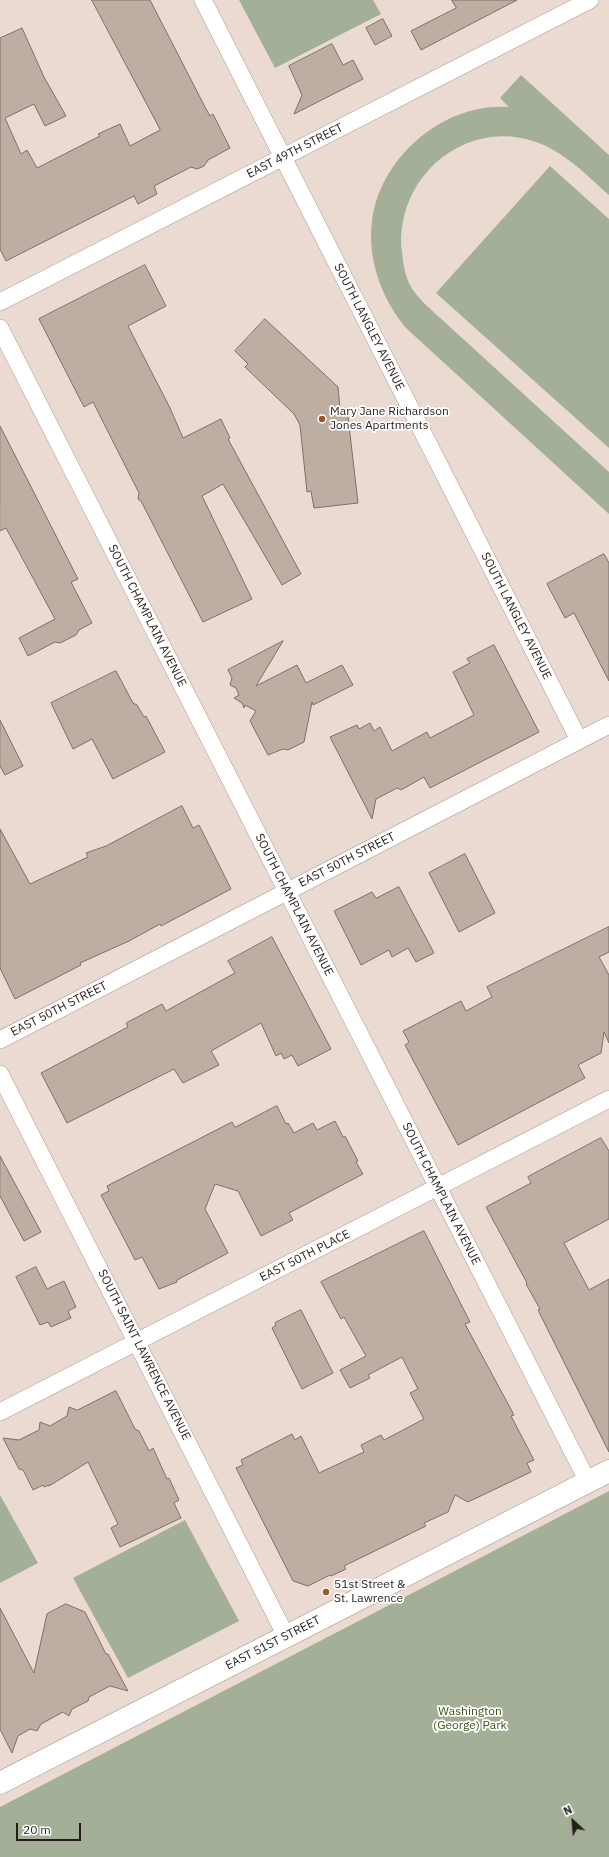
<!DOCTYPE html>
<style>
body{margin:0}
#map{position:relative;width:609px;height:1857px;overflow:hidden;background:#ebdad1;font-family:"IBM Plex Sans",sans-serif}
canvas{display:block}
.north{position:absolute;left:553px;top:1801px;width:40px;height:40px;-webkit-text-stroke:3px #fff;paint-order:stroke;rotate:334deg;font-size:11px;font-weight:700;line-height:16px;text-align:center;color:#241e1b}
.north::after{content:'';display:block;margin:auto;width:14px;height:18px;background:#241e1b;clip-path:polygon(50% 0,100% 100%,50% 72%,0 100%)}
.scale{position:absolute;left:16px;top:1823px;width:65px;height:18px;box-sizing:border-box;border:2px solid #241e1b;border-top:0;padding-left:5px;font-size:12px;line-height:14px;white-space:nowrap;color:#241e1b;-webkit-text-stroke:3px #fff;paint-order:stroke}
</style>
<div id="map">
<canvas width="609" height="1857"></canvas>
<div class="north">N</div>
<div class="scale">20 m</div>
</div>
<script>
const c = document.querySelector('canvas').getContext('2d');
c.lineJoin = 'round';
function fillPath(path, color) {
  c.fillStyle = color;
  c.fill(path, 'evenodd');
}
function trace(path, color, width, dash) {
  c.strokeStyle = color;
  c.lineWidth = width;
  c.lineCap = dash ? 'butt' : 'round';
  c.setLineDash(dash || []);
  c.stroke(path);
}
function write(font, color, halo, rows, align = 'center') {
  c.font = font + ' "IBM Plex Sans",sans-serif';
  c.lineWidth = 3.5;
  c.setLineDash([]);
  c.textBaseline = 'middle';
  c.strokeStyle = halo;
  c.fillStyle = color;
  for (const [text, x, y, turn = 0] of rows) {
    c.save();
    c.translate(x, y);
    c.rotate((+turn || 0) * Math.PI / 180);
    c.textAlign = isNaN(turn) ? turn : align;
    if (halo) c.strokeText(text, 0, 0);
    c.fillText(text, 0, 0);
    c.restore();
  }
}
fillPath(new Path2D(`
 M239 0H373L381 14 275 68Z
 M521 75 609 155V195C586 175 565 152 536 142 464 117 394 179 402 252 403 263 405 275 410 285 414 293 421 300 427 306L609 472V514L406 328C382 299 367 260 372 221 380 157 444 102 509 107L500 98Z
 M550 166 609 219V448L436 293Z
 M609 1491V1857H0V1807Z
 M0 1495 38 1563 0 1583Z
 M185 1520 239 1621 128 1678 73 1578Z`), '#a3b097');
const building = new Path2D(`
 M92 0H150L205 107 210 116 213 114 230 148 208 160 204 166 197 169 191 167 154 186 157 194 138 204 134 196 6 261 0 249V38L22 28 44 77 66 116 45 126 34 104 5 118 21 154 27 150 37 168 100 136 98 134 120 124 130 146 160 130Z
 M452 0H517L421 50 411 31 456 8Z
 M383 19 392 36 375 45 366 28Z
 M332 44 343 65 353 60 363 79 294 114 302 95 289 66Z
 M145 265 166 306 128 326 170 408 183 438 221 419 230 438 228 439 301 574 282 585 223 484 202 496 252 599 203 622 141 501 138 499 139 493 93 402 84 407 39 319Z
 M265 319 338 387 340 409 347 408 358 503 314 508 311 491 307 492 300 425 294 414 245 367 248 364 235 351Z
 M0 426 78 579 71 582 92 623 79 630 76 635 60 643 55 642 28 656 19 638 55 619 6 528 0 531Z
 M604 554 609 563V681L574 613 565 618 547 584Z
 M283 641 256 686 297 665 306 683 342 665 353 685 313 705 312 702 304 742 288 750 283 749 268 755 250 721 256 711 245 705 244 708 242 703 234 698 239 695 236 688 230 685 232 678 228 670Z
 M494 645 539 732 430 788 424 777 401 790 397 788 376 799 372 819 330 737 357 725 359 729 370 723 374 731 380 727 392 751 427 732 430 738 474 715 453 672 470 663 467 659Z
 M116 671 133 703 137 705 144 717 146 716 165 752 113 779 92 739 73 749 51 703Z
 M0 720 23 766 5 775 0 766Z
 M182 806 193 828 199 825 231 889 161 926 160 924 129 941 80 963 81 965 15 999 0 968V829L30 884 88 857 86 853 106 846Z
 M465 854 495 913 459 932 429 873Z
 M399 887 434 953 416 962 408 948 392 957 389 950 361 965 334 911 372 892 376 898Z
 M609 927V952L599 957 609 975V1043L604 1032 601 1053 578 1065 585 1078 458 1145 405 1045 409 1042 403 1031 461 1001 466 1011 492 997 487 987Z
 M272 937 331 1049 298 1066 292 1055 284 1059 281 1053 276 1056 261 1023 211 1051 219 1065 183 1083 174 1069 67 1123 41 1073 128 1027 126 1023 162 1004 166 1011 235 973 228 961Z
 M277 1106 286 1124 288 1123 294 1133 313 1123 317 1130 335 1121 343 1137 345 1136 358 1161 356 1162 363 1174 289 1213 293 1220 261 1236 238 1191 215 1184 205 1209 228 1253 177 1280V1282L159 1289 142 1257 135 1260 120 1231 101 1195 109 1191 107 1186 232 1122 235 1127Z
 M601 1138 609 1151V1219L564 1243 589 1290 609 1279V1452L538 1310 540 1309 526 1284 527 1283 486 1207 531 1183 528 1177Z
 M0 1156 41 1232 24 1241 0 1196Z
 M424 1231 470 1322 465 1324 514 1415 511 1416 534 1460 527 1463 531 1472 468 1502 455 1495 448 1512 424 1523 426 1526 344 1566 346 1569 331 1576 330 1575 308 1586 293 1581 236 1468 243 1465 241 1460 292 1434 295 1440 301 1436 319 1473 364 1452 361 1445 381 1435 384 1440 424 1419 410 1393 418 1389 402 1357 368 1375 370 1378 350 1388 340 1370 366 1356 344 1317 341 1319 321 1282Z
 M36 1267 47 1289 64 1281 76 1307 68 1311 71 1318 51 1327 48 1322 40 1325 16 1277Z
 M301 1310 333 1373 302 1389 272 1328 276 1325 275 1323Z
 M116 1391 135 1429 139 1431 149 1451 153 1448 167 1479 169 1478 179 1500 174 1503 181 1518 120 1547 111 1528 118 1524 88 1462 49 1486V1485L44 1487 43 1485 33 1490 23 1470 19 1469 3 1438 19 1440 39 1430 40 1422 50 1426 67 1416 69 1407 77 1410Z
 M66 1604 85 1612 106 1654H108L128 1691 110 1686 89 1697 88 1701 72 1709 69 1716 63 1712 41 1724 37 1731 30 1729 18 1736 12 1753 0 1729V1608L34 1673 47 1614Z`);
fillPath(building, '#bcaea3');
trace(building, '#7d7066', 1);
const minor = new Path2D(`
 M203 0 579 740
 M0 302 590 0
 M0 328 588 1482
 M0 1040 609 725
 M0 1074 286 1636
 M0 1412 609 1099`);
const secondary = new Path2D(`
 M0 1783 609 1471`);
trace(minor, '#ac9c93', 18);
trace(secondary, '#ac9c93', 23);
trace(minor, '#fff', 17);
trace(secondary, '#fff', 22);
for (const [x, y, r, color] of [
 [322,419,4,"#9a5827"],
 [326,1592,4,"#9a5827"]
]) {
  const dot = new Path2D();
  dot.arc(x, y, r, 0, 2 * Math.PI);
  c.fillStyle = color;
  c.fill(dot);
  trace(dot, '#fff', 1.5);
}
write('12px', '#241e1b', '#fff', [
 ["EAST 49TH STREET",295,151,-27],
 ["SOUTH LANGLEY AVENUE",369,327,63],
 ["SOUTH CHAMPLAIN AVENUE",147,616,63],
 ["SOUTH LANGLEY AVENUE",516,616,63],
 ["EAST 50TH STREET",347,860,-27],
 ["SOUTH CHAMPLAIN AVENUE",294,905,63],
 ["EAST 50TH STREET",59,1009,-27],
 ["SOUTH CHAMPLAIN AVENUE",441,1194,63],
 ["EAST 50TH PLACE",305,1256,-27],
 ["SOUTH SAINT LAWRENCE AVENUE",144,1355,63],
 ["EAST 51ST STREET",273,1643,-27]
]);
write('12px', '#241e1b', '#fff', [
 ["Mary Jane Richardson",330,412],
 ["Jones Apartments",330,426],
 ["51st Street &",334,1585],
 ["St. Lawrence",334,1599]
], 'left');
write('12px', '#385215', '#fff', [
 ["Washington",470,1712],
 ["(George) Park",470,1726]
]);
</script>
